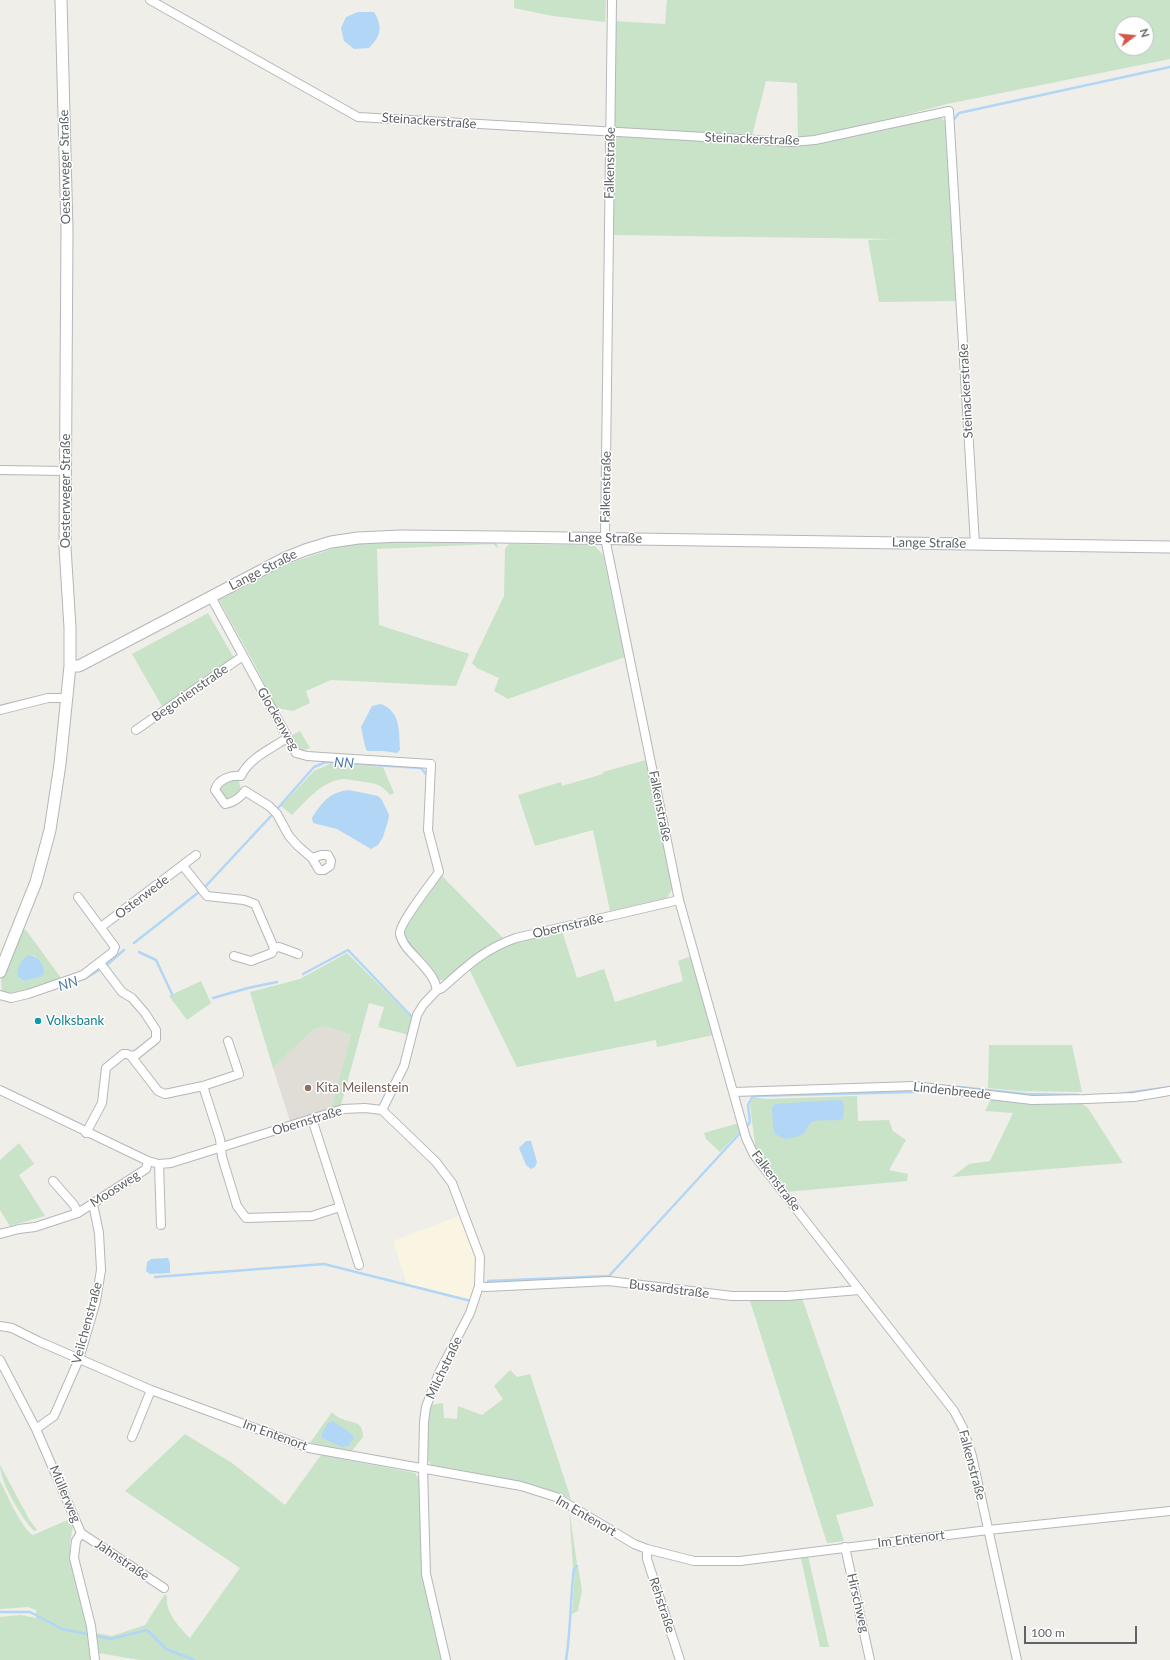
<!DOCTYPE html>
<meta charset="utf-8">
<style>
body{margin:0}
#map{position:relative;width:1170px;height:1660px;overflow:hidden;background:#efeee8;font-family:Lato,sans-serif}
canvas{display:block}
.north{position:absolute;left:1114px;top:16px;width:40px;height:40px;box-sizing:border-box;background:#fff;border:1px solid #bfc0c2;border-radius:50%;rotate:74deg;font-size:11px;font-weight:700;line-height:16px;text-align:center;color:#5f6266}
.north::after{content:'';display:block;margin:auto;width:14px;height:18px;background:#d65748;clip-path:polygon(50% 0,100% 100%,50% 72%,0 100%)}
.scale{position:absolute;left:1024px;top:1626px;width:113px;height:18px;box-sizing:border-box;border:2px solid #5f6266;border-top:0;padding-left:5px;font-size:12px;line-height:14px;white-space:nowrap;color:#5f6266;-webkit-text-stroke:3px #fff;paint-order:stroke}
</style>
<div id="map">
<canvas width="1170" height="1660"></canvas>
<div class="north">N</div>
<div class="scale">100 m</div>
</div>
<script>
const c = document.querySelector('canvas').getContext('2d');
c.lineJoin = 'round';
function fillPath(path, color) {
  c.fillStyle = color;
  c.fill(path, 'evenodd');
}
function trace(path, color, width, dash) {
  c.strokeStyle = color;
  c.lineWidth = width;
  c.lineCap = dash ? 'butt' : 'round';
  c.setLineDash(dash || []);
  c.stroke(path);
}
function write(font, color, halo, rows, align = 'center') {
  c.font = font + ' Lato,sans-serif';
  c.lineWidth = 3;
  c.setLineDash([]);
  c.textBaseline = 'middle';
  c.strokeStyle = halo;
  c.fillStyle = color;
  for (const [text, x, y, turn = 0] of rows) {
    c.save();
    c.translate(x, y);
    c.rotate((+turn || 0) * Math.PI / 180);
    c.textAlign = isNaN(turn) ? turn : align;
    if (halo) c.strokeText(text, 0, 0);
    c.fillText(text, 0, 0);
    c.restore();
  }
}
fillPath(new Path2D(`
 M461 1215 476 1257V1280L471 1300 407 1284 393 1241Z`), '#faf5e2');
fillPath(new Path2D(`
 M325 1026 351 1035 331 1108 290 1121 273 1068 313 1030Z`), '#dfddd6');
fillPath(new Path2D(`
 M514 0H606L605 22 553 16 514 8Z
 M667 0H1170V59L947 104 818 138 798 139 797 83 766 81 752 136 612 130 614 21 665 24ZM1122 24H1146V48H1122Z
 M940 117 947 123 954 240 956 301 879 302 868 240 894 239 611 235 613 138 617 135 797 144Z
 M494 540 497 544 498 548 493 544 377 549 379 625 469 654 456 686 331 680 306 691 310 703 293 711 276 708 255 665 219 600 287 564 356 541Z
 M509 544 594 545 603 555 625 657 508 699 494 691 499 678 477 668 472 663 504 596 505 549Z
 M208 613 234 658 163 708 132 654Z
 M300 731 310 748 304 750 305 754 300 752 289 737Z
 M646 760 673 888 667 898 610 911 593 830 535 846 518 795 561 782 562 786 603 774V772Z
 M330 764 383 767 394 793 390 795C382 785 376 783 364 782 357 781 349 779 342 779 321 782 306 801 292 815L281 806 314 771Z
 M235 778 239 780C239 783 241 788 241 790 240 797 229 799 224 800L219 793V786Z
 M442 876 503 938 478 952 445 980H439L404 940 403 929Z
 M22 929 26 930 61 978C47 983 15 998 2 991L1 981ZM29 955 35 956 43 967 40 977 24 981 18 977Z
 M562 931 577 978 604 969 615 1002 683 981 678 961 691 956 714 1035 657 1047 656 1040 517 1067 469 969C499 944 525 940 562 931Z
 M347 953 413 1019 409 1035 378 1027 384 1007 369 1003 341 1105 331 1108 351 1035 325 1026 313 1030 273 1068 250 992 300 979Z
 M201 981 211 1003 187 1020 169 996Z
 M989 1045H1072L1082 1092 1020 1091 988 1088Z
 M857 1096 858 1121 889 1120 893 1131 906 1140 889 1170 908 1174 907 1181 786 1192 756 1152 750 1105 753 1097 765 1099Z
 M991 1099 1048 1103H1081L1088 1108 1123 1163 952 1177 969 1164 990 1161 1013 1113 985 1111Z
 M739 1123 740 1131 720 1152 706 1139 704 1133Z
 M19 1143 34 1164 19 1175 45 1216 10 1226 0 1210V1160Z
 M802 1298 874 1506 836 1515 844 1541 827 1543 750 1301Z
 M510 1370 517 1377 530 1374 571 1499C529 1478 479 1475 433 1467L427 1459 428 1417 431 1405 443 1403 444 1418 457 1419 458 1406 482 1415 503 1399 494 1386Z
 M332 1412C334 1414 337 1417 340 1418 351 1424 363 1419 363 1437L351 1452 310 1443Z
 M185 1434 232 1463 285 1505 321 1455 415 1473 420 1481 424 1577 443 1660H140L98 1653 95 1633 112 1636 145 1625 165 1594 167 1597C165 1612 179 1627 190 1638L240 1568 125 1491Z
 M0 1465 29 1519 37 1530 34 1531C22 1519 0 1482 0 1465Z
 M0 1481C7 1494 21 1528 33 1535L70 1519 73 1526 70 1543V1558L88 1626 92 1660H0V1617L21 1615 36 1618V1610L28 1607 0 1609Z
 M569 1508 577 1564 573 1568Z
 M808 1556 829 1647H820L801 1558Z
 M578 1567 582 1590 578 1611 572 1614 575 1570Z`), '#c8e3c8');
fillPath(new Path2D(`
 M358 12H374C383 27 381 36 369 48L354 49 344 41 341 28 346 17Z
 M381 704C401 712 399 731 400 750L397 753 383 751H367L365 746 361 727 372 706Z
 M349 790 378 796 382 800 389 815 388 821 383 837 378 845 371 849 337 829 313 823 312 818C322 802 330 792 349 790Z
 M29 955C38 956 44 964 44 973L40 977 24 981 18 977C16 969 21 959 29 955Z
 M836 1100 843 1101 844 1107 843 1119C834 1122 824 1119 815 1121 808 1122 808 1130 803 1134 798 1137 790 1138 785 1139L775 1134 773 1127 772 1108 775 1104Z
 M526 1141H531L537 1162 535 1167 531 1169 526 1165 519 1148Z
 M168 1258 170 1263V1273L150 1274 146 1271 147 1262 151 1259Z
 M333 1421 353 1435V1439L348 1446 342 1447 322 1438V1433L328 1423Z`), '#b2d6f5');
trace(new Path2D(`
 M954 119 959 113 1170 67
 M278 808 314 767 326 762 421 768 426 774
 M204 888 271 816
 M134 943 199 892
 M139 952 156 960 172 994
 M108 964 124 950
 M303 974 348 950 413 1018
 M71 983 86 978 99 970
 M213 998 248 988 277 982
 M949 1086 1026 1094 1078 1095
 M1119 1094 1170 1087
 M747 1126 750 1122 748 1105 753 1096 914 1092
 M155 1277 324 1264 471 1301
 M488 1281 609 1276 741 1132
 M0 1612H30L62 1629 111 1639 147 1630 166 1649 194 1660
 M566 1660C571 1630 570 1599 574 1569L577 1566`), '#b2d6f5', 2.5);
const street = new Path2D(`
 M150 0 358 117 792 142 815 140 949 111 975 544
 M612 0 605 538 679 900 746 1138 754 1155 954 1411 963 1428 972 1456 1017 1660
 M0 470 65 471
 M211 597 296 753 307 756 431 764 428 830 439 872C432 882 398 925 400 934 402 945 412 953 419 961 427 970 435 978 437 990
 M0 710 48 698H67
 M136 730 243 656
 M287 738C271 749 249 758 241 776 231 775 218 779 215 790L225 804C233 803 241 797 245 791L269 806 277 814 289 836 298 846 312 858 319 870H324L330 866 331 861 328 855H321L312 858
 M183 866 207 896 244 900 255 904 274 948
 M101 927 196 855
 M234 956 251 961 272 953 274 948 279 947 298 954
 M0 995 11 998 28 994 83 975 113 952 115 947 112 943 78 897
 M228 1041 239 1074 203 1086 220 1139 222 1157 237 1206 246 1218 312 1216 340 1207
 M131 1056 158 1091 165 1094 203 1086
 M0 1090 148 1161 159 1164 171 1163 343 1109 365 1108 382 1110
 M734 1092 914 1086 1032 1100 1087 1099 1134 1097 1170 1091
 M382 1110 436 1162 452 1183 480 1257 479 1286 470 1313 439 1373 426 1407 424 1422 423 1469 426 1574 446 1660
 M382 1110 404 1066 417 1015 423 1005 437 990 442 988C467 966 484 949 516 938L679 900
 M312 1119 359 1265
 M86 1133 102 1103 106 1068 123 1054H127L131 1056 136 1055 156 1039V1030L145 1013 132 998 122 992 100 963
 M159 1164 161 1225
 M53 1181 74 1205 78 1213
 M0 1234 19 1229 35 1227 78 1213 146 1169 148 1161
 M479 1286 486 1287 609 1281 732 1296H787L859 1290
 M0 1326 12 1328 38 1341 151 1390 309 1448 521 1486 556 1497 634 1544 647 1549 694 1561H740L988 1530 1170 1511
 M0 1360 36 1429 81 1533 76 1541 74 1558 91 1626 95 1660
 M36 1429 54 1416 79 1359 96 1301 101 1270 99 1233 93 1204
 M132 1437 151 1390
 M81 1533 164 1588
 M845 1547 870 1660
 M647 1549V1559L680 1660`);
const secondary = new Path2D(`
 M70 666H79L285 558 305 550 331 542 358 538 401 536 501 537 1170 547
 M0 972 36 882 50 830 60 764 70 666V628L65 547 67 230 61 0`);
trace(street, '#b5b7ba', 10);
trace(secondary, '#b4b6ba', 13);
trace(street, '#fff', 8);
trace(secondary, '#fff', 11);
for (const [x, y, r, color] of [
 [38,1021,4,"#0f9aa8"],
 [308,1088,4,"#8d6e63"]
]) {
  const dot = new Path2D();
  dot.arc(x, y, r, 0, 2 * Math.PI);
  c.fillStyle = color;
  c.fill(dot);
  trace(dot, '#fff', 1.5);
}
write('13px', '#5f6266', '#fff', [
 ["Steinackerstraße",429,121,4],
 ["Steinackerstraße",752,139,2],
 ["Falkenstraße",610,163,-89],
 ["Oesterweger Straße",65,167,-91],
 ["Steinackerstraße",966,391,-93],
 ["Falkenstraße",606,487,-89],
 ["Oesterweger Straße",66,491,-90],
 ["Lange Straße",605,538,1],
 ["Lange Straße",929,543,1],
 ["Lange Straße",263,570,-27],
 ["Begonienstraße",190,693,-35],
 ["Glockenweg",278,719,60],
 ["Falkenstraße",660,806,79],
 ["Osterwede",142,897,-37],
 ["Obernstraße",568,926,-13],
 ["Lindenbreede",952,1091,6],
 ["Obernstraße",307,1121,-17],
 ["Falkenstraße",776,1181,53],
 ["Moosweg",115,1189,-33],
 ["Bussardstraße",669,1289,7],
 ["Veilchenstraße",87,1323,-75],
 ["Milchstraße",444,1368,-65],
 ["Im Entenort",275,1435,20],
 ["Falkenstraße",972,1465,75],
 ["Müllerweg",65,1494,67],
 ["Im Entenort",586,1516,30],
 ["Im Entenort",911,1539,-7],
 ["Jahnstraße",122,1560,34],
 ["Hirschweg",858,1603,77],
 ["Rehstraße",662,1605,72]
]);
write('13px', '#0d838f', '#fff', [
 ["Volksbank",46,1021]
], 'left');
write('13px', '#785e54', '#fff', [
 ["Kita Meilenstein",316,1088]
], 'left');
write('italic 14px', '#4f78a6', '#fff', [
 ["NN",344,763,3],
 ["NN",68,984,-18]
]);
</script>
